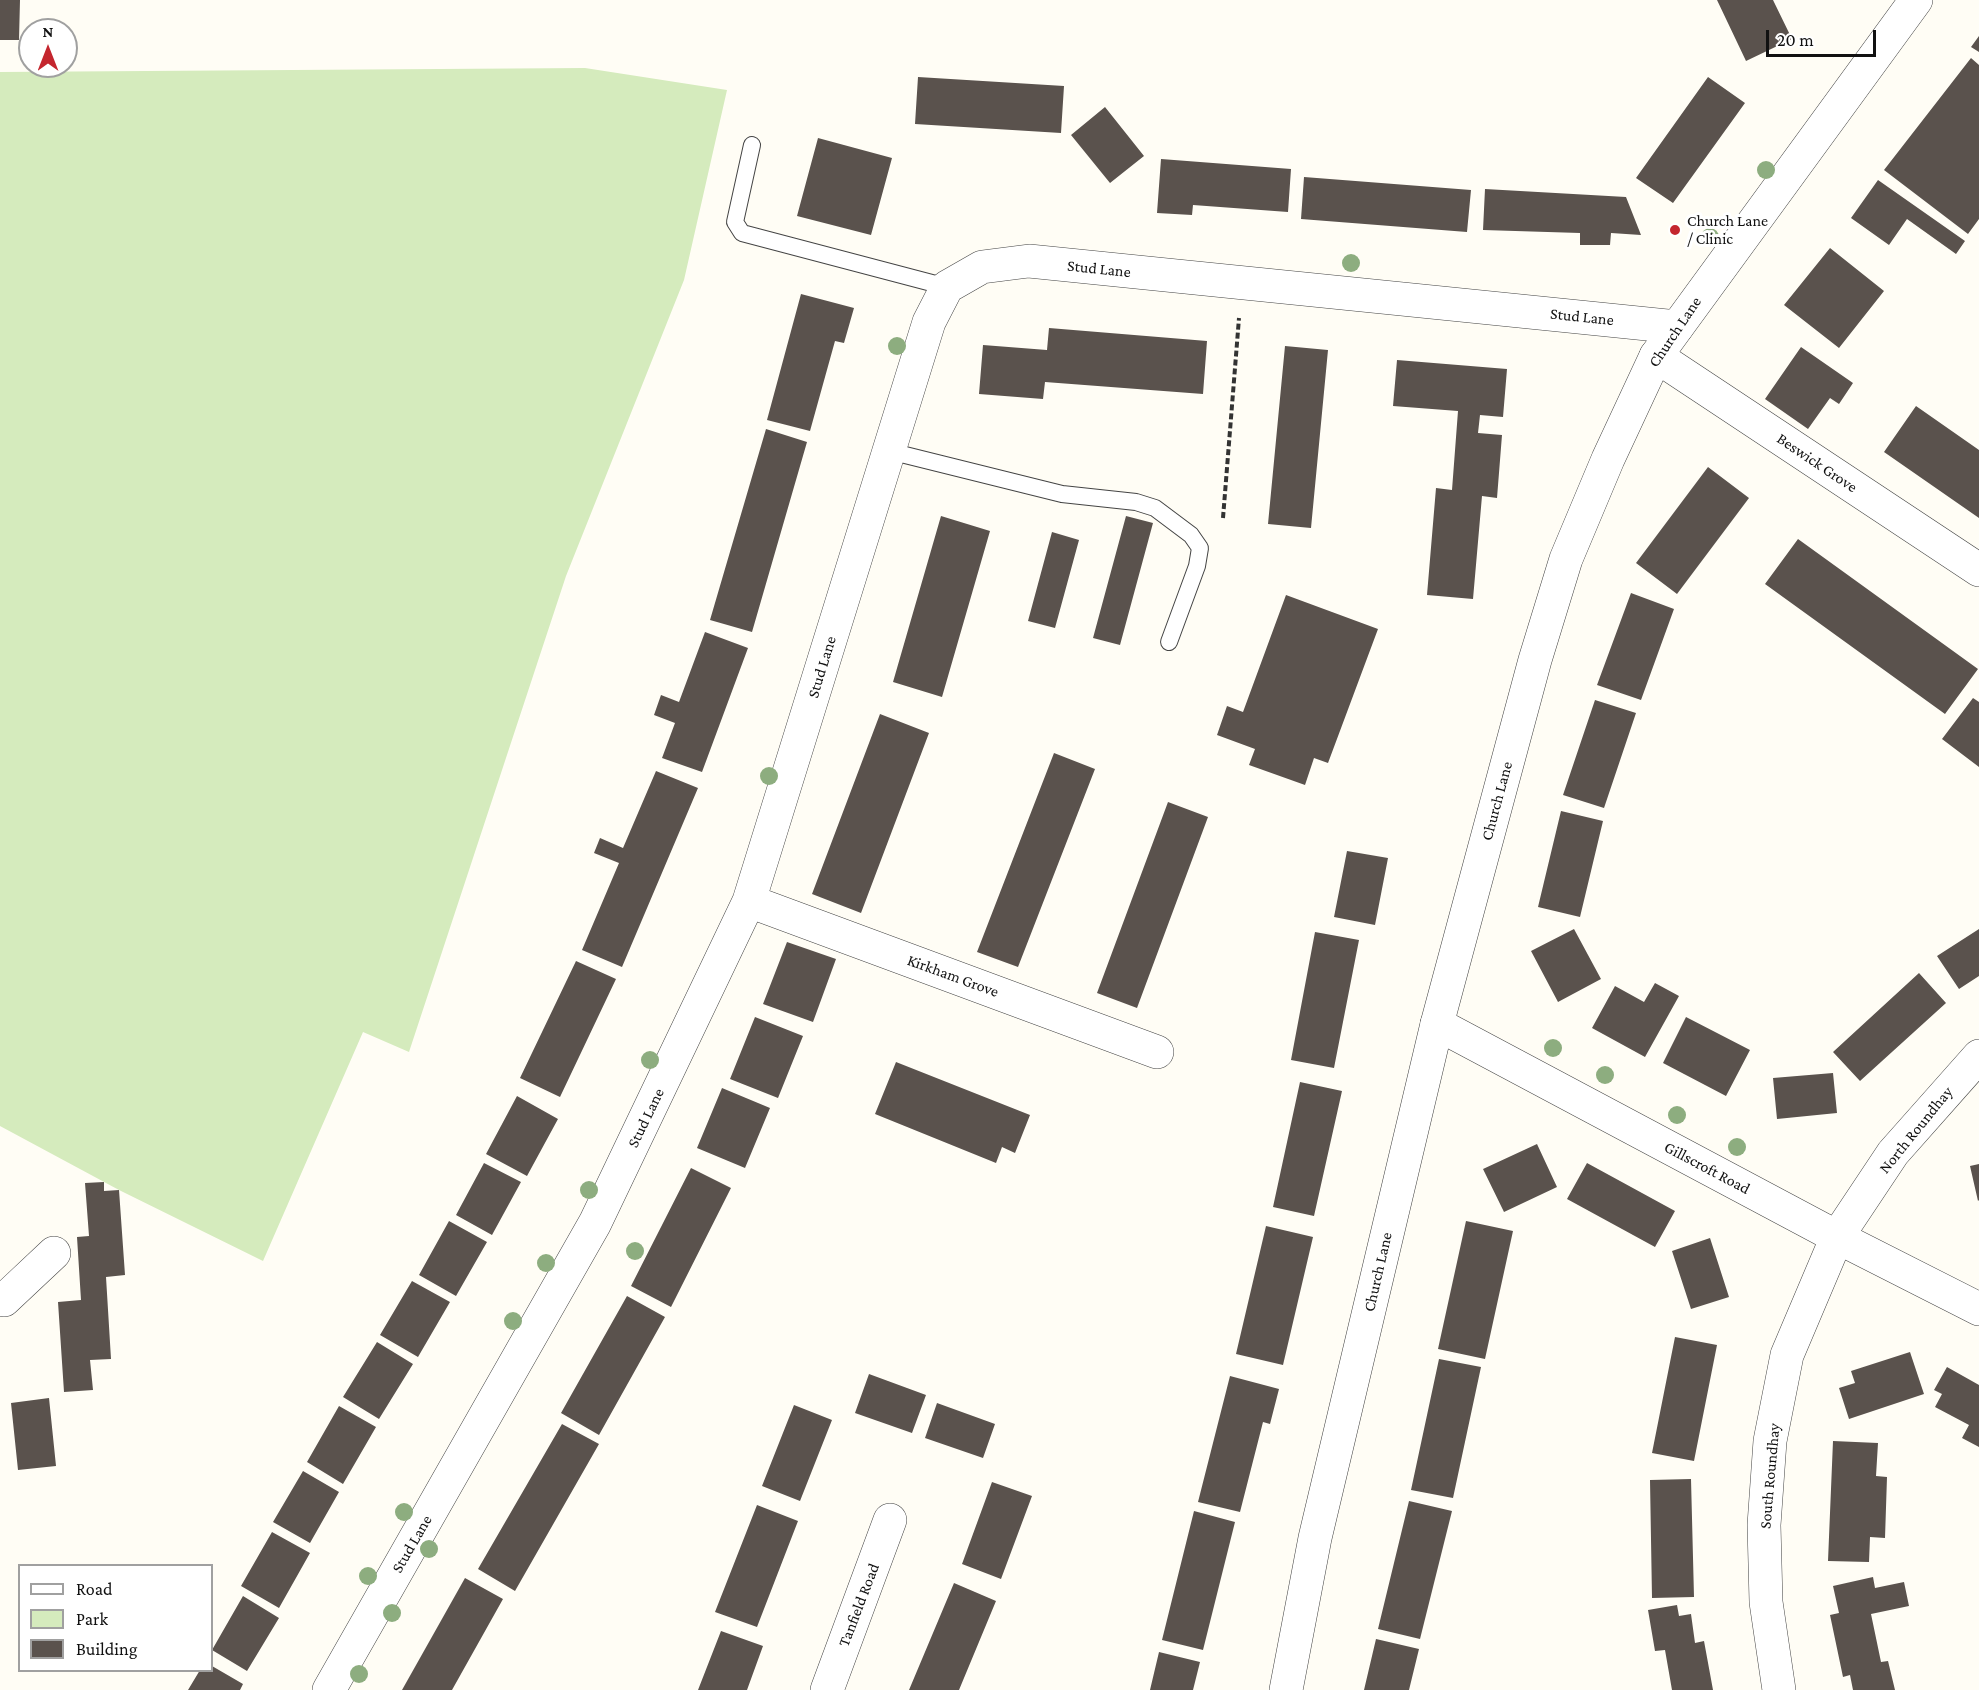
<!DOCTYPE html>
<style>
body{margin:0}
#map{position:relative;width:1979px;height:1690px;overflow:hidden;background:#fffdf5;font-family:"Crimson Pro",serif}
canvas{display:block}
.legend{position:absolute;left:18px;top:1564px;width:195px;height:108px;box-sizing:border-box;background:#fff;border:2px solid #a0a0a0;margin:0;padding:8px 10px;list-style:none;font-size:18px;color:#111}
.legend li{display:flex;align-items:center;gap:12px;height:30px}
.legend b{width:30px;border:2px solid #a0a0a0}
.north{position:absolute;left:18px;top:18px;width:60px;height:60px;box-sizing:border-box;background:#fff;border:2px solid #a0a0a0;border-radius:50%;rotate:0deg;font-size:16px;font-weight:700;line-height:24px;text-align:center;color:#111}
.north::after{content:'';display:block;margin:auto;width:21px;height:27px;background:#c4262e;clip-path:polygon(50% 0,100% 100%,50% 72%,0 100%)}
.scale{position:absolute;left:1766px;top:30px;width:110px;height:27px;box-sizing:border-box;border:3px solid #111;border-top:0;padding-left:8px;font-size:18px;line-height:21px;white-space:nowrap;color:#111;-webkit-text-stroke:4px #fff;paint-order:stroke}
</style>
<div id="map">
<canvas width="1979" height="1690"></canvas>
<ul class="legend">
<li><b style="height:8px;background:#fff"></b>Road</li>
<li><b style="height:16px;background:#d5ebbd"></b>Park</li>
<li><b style="height:16px;background:#5a524d"></b>Building</li>
</ul>
<div class="north">N</div>
<div class="scale">20 m</div>
</div>
<script>
const c = document.querySelector('canvas').getContext('2d');
c.lineJoin = 'round';
function fillPath(path, color) {
  c.fillStyle = color;
  c.fill(path, 'evenodd');
}
function trace(path, color, width, dash) {
  c.strokeStyle = color;
  c.lineWidth = width;
  c.lineCap = dash ? 'butt' : 'round';
  c.setLineDash(dash || []);
  c.stroke(path);
}
function write(font, color, halo, rows, align = 'center') {
  c.font = font + ' "Crimson Pro",serif';
  c.lineWidth = 6;
  c.setLineDash([]);
  c.textBaseline = 'middle';
  c.strokeStyle = halo;
  c.fillStyle = color;
  for (const [text, x, y, turn = 0] of rows) {
    c.save();
    c.translate(x, y);
    c.rotate((+turn || 0) * Math.PI / 180);
    c.textAlign = isNaN(turn) ? turn : align;
    if (halo) c.strokeText(text, 0, 0);
    c.fillText(text, 0, 0);
    c.restore();
  }
}
fillPath(new Path2D(`
 M585 68 727 90 684 280 566 576 409 1052 363 1032 263 1261 119 1190 0 1126V72Z`), '#d5ebbd');
fillPath(new Path2D(`
 M0 0H20L19 40H0Z
 M1717 0H1773L1792 39 1746 61Z
 M1979 36V52L1971 47Z
 M1971 58 1979 65V219L1968 234 1884 170Z
 M918 77 1064 86 1061 133 915 124Z
 M1708 77 1745 103 1673 203 1636 178Z
 M1105 107 1144 156 1110 183 1071 135Z
 M818 138 892 158 871 235 797 216Z
 M1161 159 1291 169 1288 212 1193 205 1192 215 1157 213Z
 M1304 177 1471 190 1467 232 1301 219Z
 M1878 180 1965 241 1956 254 1907 219 1889 245 1851 218Z
 M1485 189 1626 197 1641 235 1611 233 1610 245H1580V233L1483 230Z
 M1830 248 1884 291 1839 348 1784 305Z
 M801 294 854 308 844 343 835 341 810 431 767 420Z
 M1049 328 1207 341 1203 394 1045 382 1043 399 979 394 983 345 1047 350Z
 M1285 346 1328 350 1311 528 1268 524Z
 M1801 347 1853 383 1839 404 1830 398 1808 429 1765 399Z
 M1397 360 1507 369 1503 417 1480 415 1478 433 1502 435 1497 498 1482 496 1473 599 1427 595 1436 488 1452 490 1458 411 1393 406Z
 M1916 406 1979 450V518L1884 452Z
 M766 429 807 442 752 632 710 620Z
 M1708 467 1749 498 1677 594 1636 563Z
 M941 516 990 531 942 697 893 682Z
 M1126 516 1153 523 1120 645 1093 638Z
 M1052 532 1079 540 1055 628 1028 621Z
 M1798 539 1978 669 1945 714 1765 584Z
 M1631 593 1674 609 1641 700 1597 685Z
 M1286 595 1378 629 1328 763 1314 758 1305 785 1249 765 1255 749 1217 735 1227 706 1243 712Z
 M705 632 748 648 702 772 662 758 675 723 654 715 661 695 679 702Z
 M1973 698 1979 702V767L1942 739Z
 M1595 700 1636 713 1604 808 1563 795Z
 M880 714 929 733 861 913 812 894Z
 M1054 753 1095 769 1018 967 977 952Z
 M656 771 698 788 622 967 582 950 619 863 594 853 600 838 623 848Z
 M1168 802 1208 817 1137 1008 1097 993Z
 M1561 811 1603 821 1580 917 1538 907Z
 M1347 851 1388 858 1375 925 1334 917Z
 M1574 929 1601 979 1558 1002 1531 951Z
 M1979 929V976L1959 989 1937 956Z
 M1315 932 1359 940 1334 1068 1291 1060Z
 M787 942 836 959 813 1022 763 1004Z
 M576 961 616 979 560 1097 520 1078Z
 M1919 973 1946 1003 1860 1081 1833 1052Z
 M1655 983 1679 996 1645 1057 1592 1028 1615 986 1644 1002Z
 M755 1017 803 1036 778 1098 730 1079Z
 M1686 1017 1750 1050 1726 1096 1663 1063Z
 M896 1062 1030 1115 1015 1153 1002 1147 996 1163 875 1114Z
 M1833 1073 1837 1113 1777 1119 1773 1078Z
 M1300 1082 1342 1091 1314 1216 1273 1207Z
 M722 1088 770 1108 745 1168 697 1148Z
 M517 1096 558 1119 527 1176 486 1154Z
 M1537 1144 1557 1187 1504 1212 1483 1169Z
 M484 1163 521 1182 492 1235 456 1215Z
 M1587 1163 1675 1211 1655 1247 1567 1199Z
 M1979 1164V1200L1978 1201 1970 1166Z
 M691 1168 731 1188 671 1307 631 1286Z
 M104 1182V1191L119 1190 125 1275 106 1277 111 1359 90 1360 93 1390 64 1392 58 1302 81 1300 77 1237 89 1236 85 1183Z
 M449 1221 487 1242 456 1296 419 1275Z
 M1466 1221 1513 1231 1485 1359 1438 1349Z
 M1266 1226 1313 1237 1283 1365 1236 1354Z
 M1710 1238 1729 1297 1691 1309 1672 1251Z
 M412 1281 450 1302 418 1357 380 1335Z
 M627 1296 665 1317 599 1435 561 1413Z
 M1675 1337 1717 1345 1694 1461 1652 1453Z
 M377 1342 413 1364 379 1419 343 1397Z
 M1910 1352 1924 1394 1849 1419 1839 1388 1855 1383 1851 1371Z
 M1439 1359 1481 1367 1453 1498 1411 1490Z
 M1947 1367 1979 1385V1447L1962 1438 1969 1425 1935 1407 1942 1394 1934 1390Z
 M869 1374 926 1395 912 1433 855 1413Z
 M1230 1376 1279 1389 1270 1424 1263 1422 1240 1512 1198 1502Z
 M49 1398 56 1466 18 1470 11 1403Z
 M937 1403 995 1424 983 1458 925 1438Z
 M794 1405 832 1420 800 1501 762 1486Z
 M339 1406 376 1427 343 1484 307 1462Z
 M562 1424 599 1444 515 1591 478 1569Z
 M1833 1441 1878 1443 1876 1476 1887 1477 1885 1538 1870 1537 1869 1562 1828 1561Z
 M303 1471 339 1492 310 1543 273 1522Z
 M1691 1479 1694 1597 1652 1598 1650 1480Z
 M992 1482 1032 1496 1001 1579 962 1564Z
 M1409 1501 1452 1511 1420 1639 1378 1629Z
 M757 1505 798 1521 757 1627 715 1612Z
 M1194 1511 1235 1522 1203 1650 1162 1640Z
 M272 1532 310 1553 279 1608 241 1586Z
 M1873 1577 1875 1588 1904 1582 1909 1606 1871 1614 1881 1662 1888 1661 1895 1690H1853L1850 1675 1843 1677 1830 1615 1839 1613 1833 1586Z
 M465 1578 503 1599 452 1690H402Z
 M954 1583 996 1601 959 1690H909Z
 M243 1596 279 1618 247 1671 212 1650Z
 M1677 1605 1679 1616 1691 1614 1695 1643 1704 1641 1713 1690H1672L1665 1650 1655 1651 1648 1610Z
 M721 1631 763 1646 747 1690H698Z
 M1376 1639 1419 1649 1409 1690H1364Z
 M1159 1652 1200 1662 1193 1690H1150Z
 M212 1666 243 1684 240 1690H188L200 1670H212Z`), '#5a524d');
const service = new Path2D(`
 M752 145 735 222 742 233 947 287
 M889 451 1062 494 1136 502 1155 508 1191 535 1200 548 1197 566 1169 642`);
const minor = new Path2D(`
 M1656 356 1979 570
 M749 901 1157 1052
 M1437 1024 1837 1237 1979 1309
 M4 1300 54 1253
 M329 1690 595 1223 749 901 929 322 947 287 982 267 1029 261 1677 327
 M827 1690 890 1520
 M1779 1690 1766 1602 1764 1525 1770 1441 1787 1355 1837 1237 1893 1153 1979 1056`);
const tertiary = new Path2D(`
 M1286 1690 1315 1538 1437 1024 1535 660 1566 559 1608 459 1656 356 1916 0`);
trace(service, '#444', 18);
trace(minor, '#444', 34);
trace(tertiary, '#444', 34);
trace(new Path2D(`
 M1223 518 1239 318`), '#333', 4, [6, 3]);
trace(service, '#fff', 16);
trace(minor, '#fff', 33);
trace(tertiary, '#fff', 33);
c.fillStyle = '#8dad7f';
for (const [x, y] of [
 [1766,170],
 [1710,237],
 [1351,263],
 [897,346],
 [769,776],
 [1553,1048],
 [650,1060],
 [1605,1075],
 [1677,1115],
 [1737,1147],
 [589,1190],
 [635,1251],
 [546,1263],
 [513,1321],
 [404,1512],
 [429,1549],
 [368,1576],
 [392,1613],
 [359,1674]
]) {
  c.beginPath();
  c.arc(x, y, 9, 0, 2 * Math.PI);
  c.fill();
}
for (const [x, y, r, color] of [
 [1675,230,6,"#c4262e"]
]) {
  const dot = new Path2D();
  dot.arc(x, y, r, 0, 2 * Math.PI);
  c.fillStyle = color;
  c.fill(dot);
  trace(dot, '#fff', 2);
}
write('16px', '#111', '#fff', [
 ["Church Lane",1687,221],
 ["/ Clinic",1687,239]
], 'left');
write('16px', '#111', '#fff', [
 ["Stud Lane",1099,269,6],
 ["Stud Lane",1582,317,6],
 ["Church Lane",1675,332,-56],
 ["Beswick Grove",1817,463,34],
 ["Stud Lane",822,667,-73],
 ["Church Lane",1497,801,-75],
 ["Kirkham Grove",953,976,20],
 ["Stud Lane",646,1118,-64],
 ["North Roundhay",1916,1130,-51],
 ["Gillscroft Road",1707,1168,28],
 ["Church Lane",1378,1272,-77],
 ["South Roundhay",1770,1476,-85],
 ["Stud Lane",412,1544,-60],
 ["Tanfield Road",859,1605,-69]
]);
</script>
